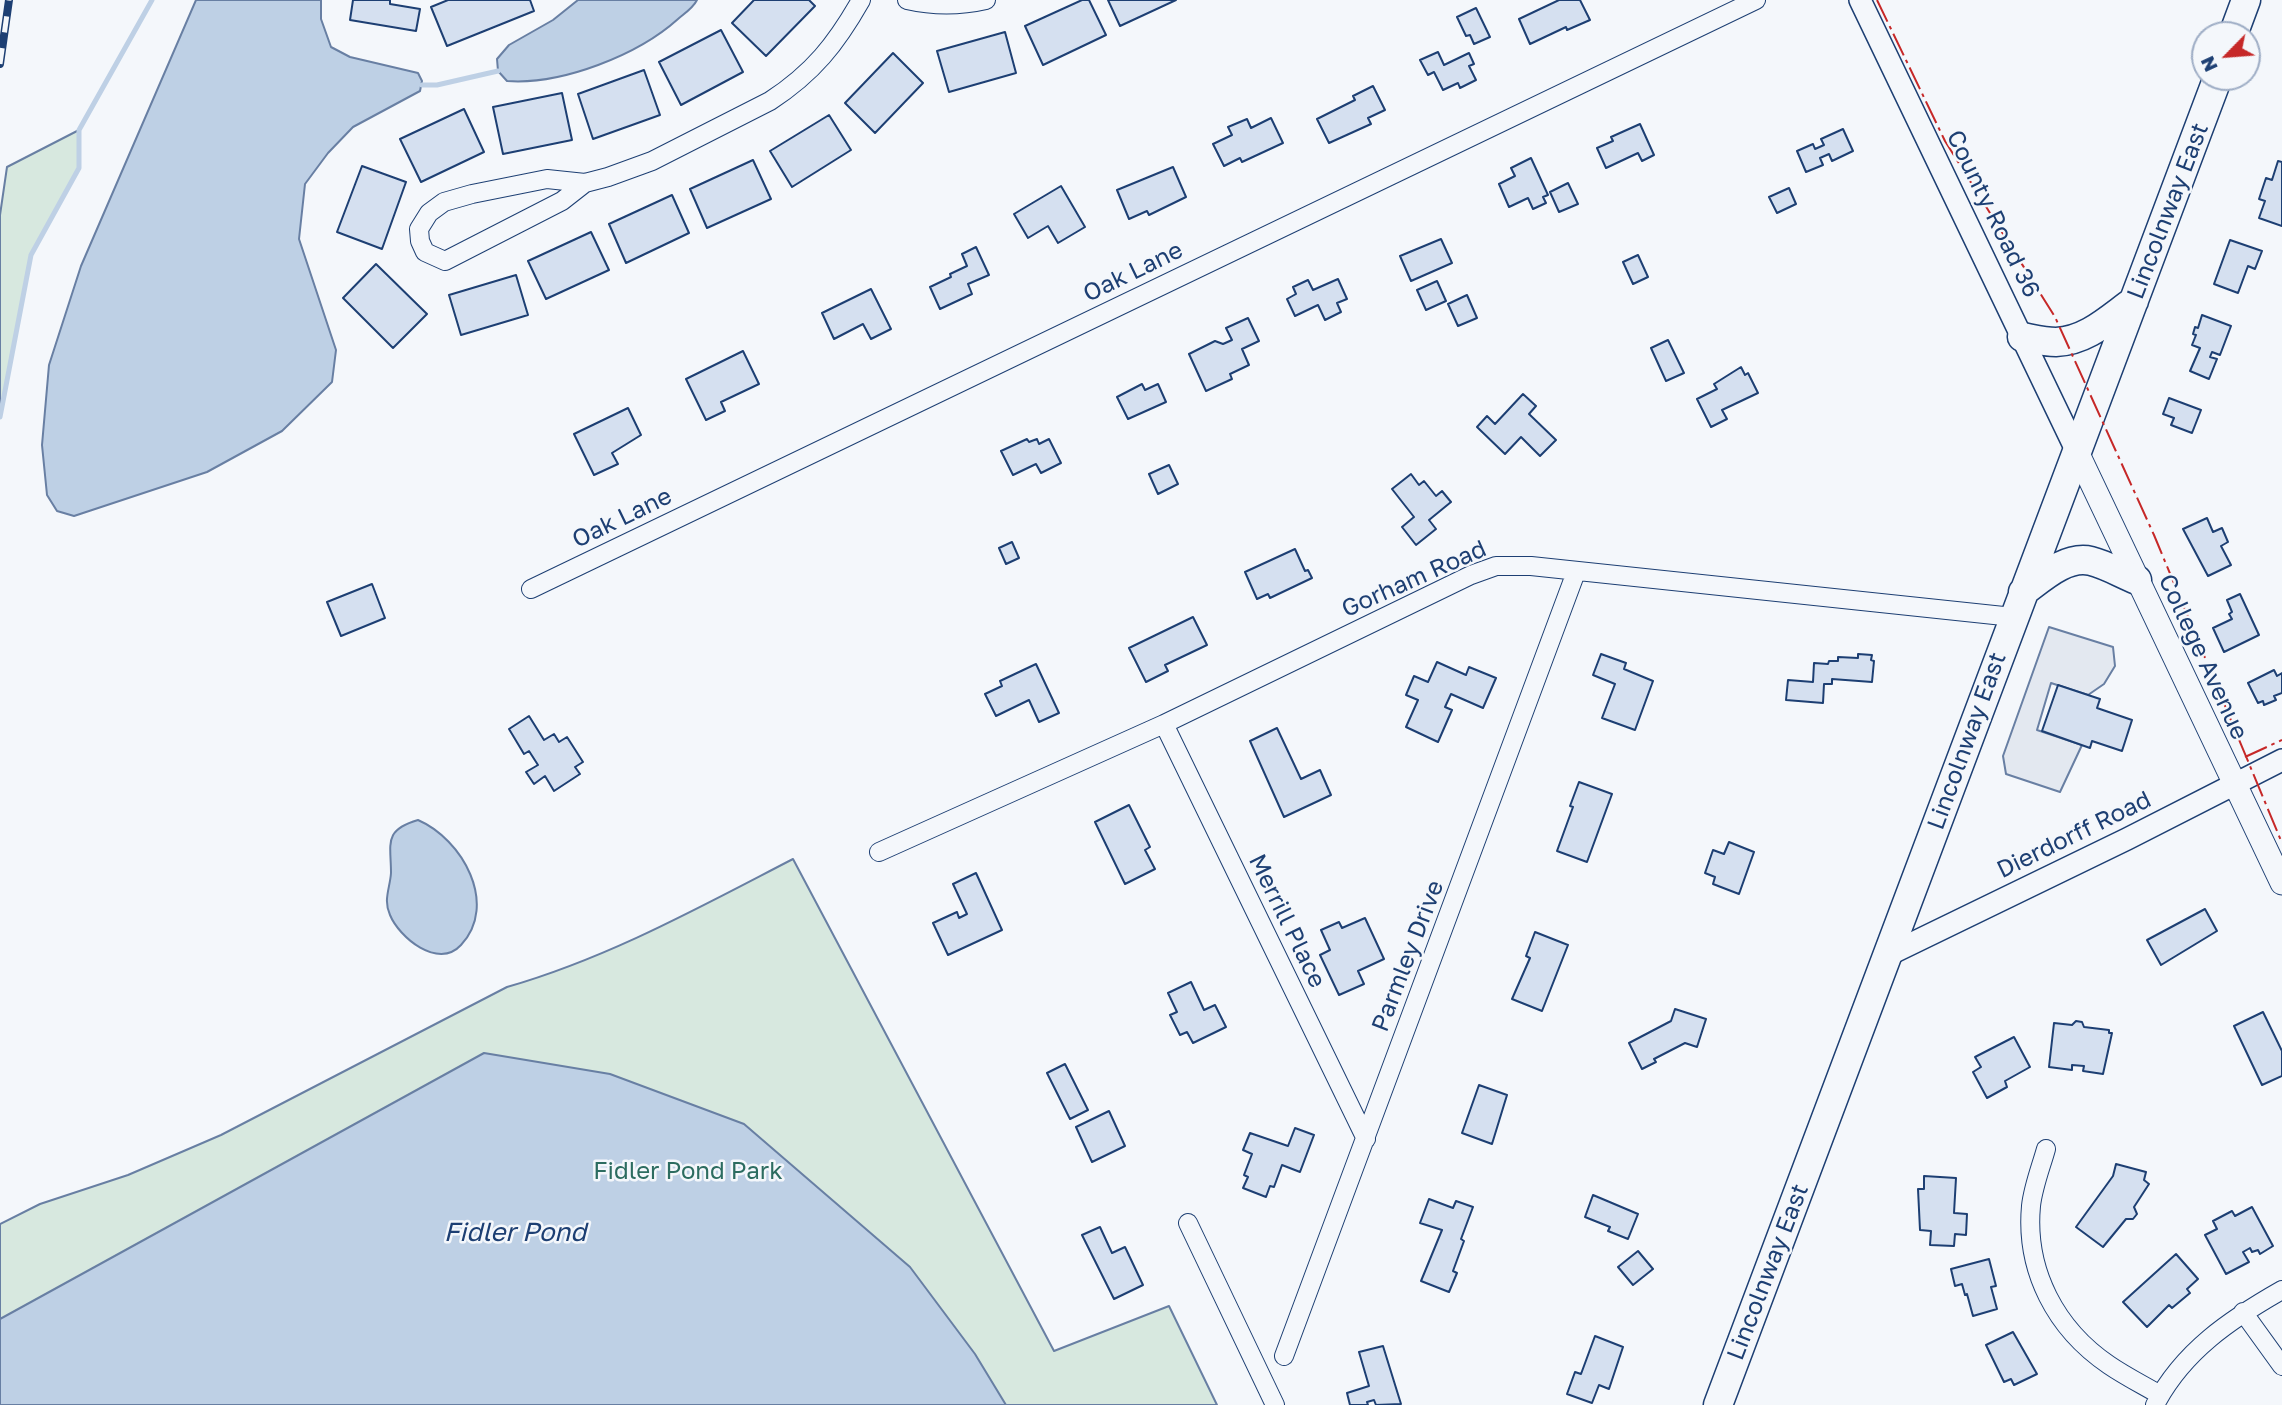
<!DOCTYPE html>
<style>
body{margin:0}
#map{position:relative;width:2282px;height:1405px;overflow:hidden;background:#f4f7fb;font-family:"Golos Text",sans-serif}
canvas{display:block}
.north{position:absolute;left:2191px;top:21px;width:70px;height:70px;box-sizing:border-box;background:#f4f7fb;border:2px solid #9eadc5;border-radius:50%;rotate:245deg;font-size:19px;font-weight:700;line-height:28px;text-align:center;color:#1d3f73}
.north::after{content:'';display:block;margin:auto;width:24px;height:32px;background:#c62828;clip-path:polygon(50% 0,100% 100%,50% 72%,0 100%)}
</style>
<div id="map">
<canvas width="2282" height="1405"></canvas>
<div class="north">N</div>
</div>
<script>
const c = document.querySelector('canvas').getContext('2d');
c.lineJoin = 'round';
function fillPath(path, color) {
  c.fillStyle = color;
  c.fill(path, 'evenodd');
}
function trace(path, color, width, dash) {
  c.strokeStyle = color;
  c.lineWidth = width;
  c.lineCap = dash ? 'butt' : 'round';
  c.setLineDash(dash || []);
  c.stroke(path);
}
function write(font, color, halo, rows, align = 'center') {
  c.font = font + ' "Golos Text",sans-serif';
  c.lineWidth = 5;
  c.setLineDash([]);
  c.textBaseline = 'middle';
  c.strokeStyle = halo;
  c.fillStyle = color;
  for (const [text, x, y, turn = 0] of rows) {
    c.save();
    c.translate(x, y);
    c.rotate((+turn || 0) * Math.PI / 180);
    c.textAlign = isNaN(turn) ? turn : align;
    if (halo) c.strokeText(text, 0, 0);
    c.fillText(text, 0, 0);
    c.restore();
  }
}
const green = new Path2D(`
 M79 130V168L31 255 0 417V215L7 167Z
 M793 859 1054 1351 1169 1306 1217 1405H0V1224L40 1204 128 1175 221 1135 507 987C608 958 700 907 793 859Z`);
fillPath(green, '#d7e8df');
trace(green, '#687fa3', 2);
const parking = new Path2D(`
 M2049 627 2113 647 2115 666 2104 684 2088 695 2051 683 2037 730 2082 745 2060 792 2006 774 2003 756Z`);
fillPath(parking, '#e3e8f0');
trace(parking, '#687fa3', 2);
const water = new Path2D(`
 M196 0H321V19L331 47 350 57 418 73 422 81 420 91 353 127 328 153 305 184 299 239 336 350 332 382 282 431 207 472 74 516 57 511 47 495 42 445 49 365 81 266Z
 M578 0H697C693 8 685 13 678 19 638 55 562 85 507 81L498 71 497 59 509 45 553 20Z
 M418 820C462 839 499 904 461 945 438 970 399 937 390 915 383 900 390 888 391 873 391 844 383 830 418 820Z
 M484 1053 610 1074 744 1124 910 1267 975 1354 1006 1405H0V1319Z`);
fillPath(water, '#bed0e5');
trace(water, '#687fa3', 2);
trace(new Path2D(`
 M422 85H437L498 71
 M0 417 31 255 79 168V130L152 0`), '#bed0e5', 5);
const building = new Path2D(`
 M353 0H390V4L420 9 416 31 350 20Z
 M448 0H530L534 11 447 46 431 7Z
 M754 0H809L815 6 766 56 732 23Z
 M1082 0H1089L1106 35 1043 65 1025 26Z
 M1108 0H1176L1120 26Z
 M1559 0H1580L1590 20 1567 30 1566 27 1530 44 1519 19Z
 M1476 8 1490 37 1474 44 1470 35 1466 36 1457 17Z
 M721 30 743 72 681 105 659 62Z
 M1005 32 1016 73 949 92 937 51Z
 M1438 52 1444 65 1469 53 1474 64 1469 66 1476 80 1460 88 1458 83 1443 90 1434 72 1428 75 1420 60Z
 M893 53 923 83 875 133 845 103Z
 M644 70 660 115 593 139 578 94Z
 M1373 86 1385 110 1368 118 1371 124 1329 143 1317 119 1355 100 1353 96Z
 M562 93 572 140 503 154 493 107Z
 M464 109 484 152 421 182 400 139Z
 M829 115 851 150 792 187 770 151Z
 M1271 118 1283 143 1242 162 1240 158 1224 166 1213 144 1232 135 1228 127 1247 119 1251 128Z
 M1640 124 1654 155 1642 161 1638 153 1606 168 1597 148 1613 141 1611 137Z
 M1843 129 1853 151 1832 161 1829 154 1820 158 1823 165 1806 172 1797 151 1813 144 1815 149 1824 145 1821 139Z
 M1531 158 1548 195 1543 197 1546 203 1533 209 1528 198 1509 207 1499 184 1515 176 1511 168Z
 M753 160 771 199 707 228 690 189Z
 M2278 161 2282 162V226L2259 218 2265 201 2259 199 2266 178 2272 180Z
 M362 166 406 182 382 249 337 232Z
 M1173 167 1186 197 1149 215 1147 211 1129 219 1117 190Z
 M1568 183 1578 204 1559 212 1550 192Z
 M1061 186 1085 227 1058 243 1048 226 1028 238 1014 214Z
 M1789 188 1796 204 1777 213 1769 197Z
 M672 195 689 233 626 263 609 224Z
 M591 232 609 270 546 299 528 261Z
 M1441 239 1452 263 1411 281 1400 256Z
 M2230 240 2262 251 2255 269 2248 266 2238 293 2214 284Z
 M976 247 989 275 968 284 972 294 940 309 930 287 951 277 950 274 967 266 962 254Z
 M1638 255 1648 277 1633 284 1623 262Z
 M376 264 427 314 393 348 343 298Z
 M516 275 528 315 461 335 449 295Z
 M1338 279 1347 299 1337 303 1341 312 1325 320 1318 305 1295 316 1287 299 1296 294 1293 287 1308 280 1313 290Z
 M1437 281 1446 301 1426 310 1417 290Z
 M871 289 891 329 871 339 863 324 834 339 822 313Z
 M1467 295 1477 318 1458 326 1448 304Z
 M2202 315 2231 326 2220 355 2212 352 2210 357 2217 359 2209 379 2190 371 2200 348 2192 345 2196 335 2193 334 2195 327 2198 328Z
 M1248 318 1259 341 1242 349 1249 365 1230 374 1232 379 1206 391 1189 354 1215 341 1223 344 1232 340 1226 328Z
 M1668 340 1684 373 1666 381 1651 348Z
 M743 351 759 384 721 402 725 411 706 420 686 379Z
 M1741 367 1745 375 1748 373 1758 393 1722 410 1727 419 1711 427 1697 399 1717 389 1714 384Z
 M1142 384 1145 390 1158 384 1166 402 1128 419 1117 397Z
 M1523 394 1536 406 1529 414 1556 440 1540 456 1521 437 1505 454 1477 427 1487 416 1495 424Z
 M2169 398 2201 410 2192 433 2171 425 2174 418 2163 414Z
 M628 408 641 435 612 453 618 464 594 475 574 434Z
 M1027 439 1029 442 1037 439 1039 444 1049 439 1061 463 1041 473 1036 464 1013 475 1001 451Z
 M1169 465 1178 484 1158 494 1149 474Z
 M1411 474 1419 485 1424 481 1436 496 1442 491 1451 502 1429 520 1436 529 1416 545 1402 527 1414 517 1392 489Z
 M2207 518 2213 532 2222 528 2228 542 2221 546 2231 565 2208 576 2183 529Z
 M1012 542 1019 558 1006 564 999 548Z
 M1295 549 1305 571 1308 570 1312 578 1270 598 1268 594 1257 599 1245 572Z
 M372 584 385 618 341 636 327 602Z
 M2240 594 2259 635 2224 652 2213 628 2232 619 2229 614 2232 612 2227 600Z
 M1193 617 1207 645 1165 665 1168 671 1146 682 1129 648Z
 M1601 654 1626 663 1624 669 1653 681 1635 730 1602 718 1615 684 1593 675Z
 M1858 654 1872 655 1871 660 1874 661 1872 682 1832 679V684H1824L1823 703 1786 700 1788 680 1813 682 1814 663 1828 664 1829 661H1838V657L1858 658Z
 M1437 662 1466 675 1469 667 1496 678 1483 708 1451 694 1445 707 1452 710 1438 742 1406 727 1418 700 1406 695 1414 676 1428 682Z
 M1036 664 1059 713 1039 722 1029 700 996 716 985 694 1002 686 1000 681Z
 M2274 670 2277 676 2282 673V693L2274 696 2276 700 2264 705 2263 701 2258 703 2248 683Z
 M2058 685 2100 699 2097 708 2132 720 2122 751 2092 741 2090 748 2042 731Z
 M529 716 544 740 554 734 559 742 567 737 583 762 575 767 580 774 554 791 545 776 534 784 526 772 538 765 529 751 524 754 509 729Z
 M1277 728 1301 779 1320 770 1331 795 1284 817 1250 741Z
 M1579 782 1612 794 1587 862 1557 851 1573 807 1570 806Z
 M1129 805 1150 847 1145 850 1155 869 1125 884 1095 822Z
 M1729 842 1754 852 1739 894 1713 884 1715 877 1705 873 1713 850 1724 854Z
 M976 873 1002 930 948 955 933 923 957 912 959 918 967 914 953 884Z
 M2205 909 2217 931 2161 965 2147 940Z
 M1365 918 1384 959 1358 971 1364 984 1339 995 1320 955 1330 950 1321 930 1339 922 1342 928Z
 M1535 932 1568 945 1542 1011 1512 999 1530 958 1526 956Z
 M1191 982 1204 1010 1215 1005 1226 1027 1193 1043 1187 1032 1180 1035 1170 1015 1177 1012 1168 993Z
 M1675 1009 1706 1019 1697 1047 1685 1043 1654 1059 1656 1062 1642 1069 1629 1043 1671 1021Z
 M2263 1012 2282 1051V1076L2262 1085 2234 1026Z
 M2076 1021 2082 1022 2084 1027 2109 1030V1033H2112L2103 1074 2083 1071 2084 1066 2072 1065V1070L2049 1067 2054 1023 2072 1025Z
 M2014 1037 2030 1067 2005 1081 2007 1087 1987 1098 1973 1072 1981 1067 1975 1057Z
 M1065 1064 1088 1110 1070 1119 1047 1073Z
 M1479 1085 1507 1095 1492 1144 1462 1133Z
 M1109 1111 1125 1146 1092 1162 1076 1127Z
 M1295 1128 1314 1135 1300 1172 1282 1165 1274 1187 1270 1186 1266 1197 1243 1188 1248 1177 1244 1175 1252 1154 1243 1150 1250 1133 1288 1146Z
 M2116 1164 2146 1172 2144 1180 2149 1184 2134 1207 2137 1214 2133 1219H2126L2103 1247 2076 1227 2113 1176Z
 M1924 1176 1956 1178 1954 1213 1967 1214 1966 1235 1955 1234 1954 1246 1930 1245 1931 1231 1920 1230 1918 1189H1924Z
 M1593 1195 1638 1214 1628 1239 1608 1231 1610 1227 1585 1217Z
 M1429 1199 1453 1208 1456 1201 1473 1207 1461 1239 1464 1241 1453 1271 1457 1273 1449 1292 1421 1281 1442 1230 1420 1223Z
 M2252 1207 2273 1246 2260 1254 2258 1250 2252 1252 2250 1248 2243 1252 2249 1262 2226 1274 2205 1235 2217 1229 2213 1221 2232 1211 2235 1216Z
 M1100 1227 1112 1253 1125 1247 1143 1285 1114 1299 1082 1235Z
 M1638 1251 1653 1269 1633 1285 1618 1267Z
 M2176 1254 2198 1279 2187 1289 2190 1293 2172 1308 2169 1305 2147 1327 2123 1302Z
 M1989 1259 1996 1286 1991 1287 1997 1309 1973 1316 1967 1294 1965 1295 1962 1284 1955 1286 1951 1269Z
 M2013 1332 2037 1374 2014 1385 2011 1379 2004 1382 1986 1345Z
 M1595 1336 1623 1347 1609 1389 1599 1385 1592 1403 1567 1394 1575 1372 1581 1374Z
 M1383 1346 1401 1404 1376 1405 1374 1400 1367 1402 1368 1405H1350L1347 1393 1369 1386 1359 1352Z`);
fillPath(building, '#d5e0f0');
trace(building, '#1d3f73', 2);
const minor = new Path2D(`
 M907 0C933 6 960 6 986 0
 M585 183 562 201 445 261 425 252 420 241 419 229 429 213 444 202 472 194 547 179 585 183 608 177 652 161 770 101C813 73 836 44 861 0
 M531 589 1756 0
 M1164 724 1366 1139
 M879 852 1164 724 1471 575 1496 566H1531L2013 617
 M2046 1149C2041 1167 2033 1187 2031 1206 2025 1271 2056 1329 2109 1365 2125 1376 2143 1385 2160 1395
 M1188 1223 1275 1405
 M2243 1312 2282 1366
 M1284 1356 1576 572
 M2155 1405C2183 1351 2231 1319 2282 1290`);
const tertiary = new Path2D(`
 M1860 0 2077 452
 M1888 955 2127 839 2282 760`);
const secondary = new Path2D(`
 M2077 452 2282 883`);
const trunk = new Path2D(`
 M2233 35 2246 0
 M2022 337C2033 339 2045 342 2056 342 2087 341 2110 318 2134 301
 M2023 592C2041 579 2066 555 2091 561 2107 565 2122 574 2137 580
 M1718 1405 2218 77`);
trace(minor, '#1d3f73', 20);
trace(tertiary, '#1d3f73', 24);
trace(secondary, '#1d3f73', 25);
trace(trunk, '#1d3f73', 31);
trace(minor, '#f4f7fb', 18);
trace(tertiary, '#f4f7fb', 21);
trace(secondary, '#f4f7fb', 23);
trace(trunk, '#f4f7fb', 28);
const rail = new Path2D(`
 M0 64 9 0`);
trace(rail, '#1d3f73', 8);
trace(rail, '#f4f7fb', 5, [16]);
trace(new Path2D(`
 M1877 0 1945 141 2055 317 2154 535 2282 843
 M2245 757 2282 740`), '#c62828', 2, [24, 5, 3.5, 5]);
write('24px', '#1d3f73', '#f4f7fb', [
 ["Lincolnway East",2168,211,-69],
 ["County Road 36",1993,214,64],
 ["Oak Lane",1133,272,-26],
 ["Oak Lane",622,518,-26],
 ["Gorham Road",1414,579,-24],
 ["College Avenue",2203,657,65],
 ["Lincolnway East",1967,741,-70],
 ["Dierdorff Road",2074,835,-26],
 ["Merrill Place",1287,921,64],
 ["Parmley Drive",1408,956,-69],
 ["Lincolnway East",1768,1272,-69]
]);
write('24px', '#2c6c60', '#f4f7fb', [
 ["Fidler Pond Park",688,1171]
]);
write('italic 26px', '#1d3f73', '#f4f7fb', [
 ["Fidler Pond",515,1233]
]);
</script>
